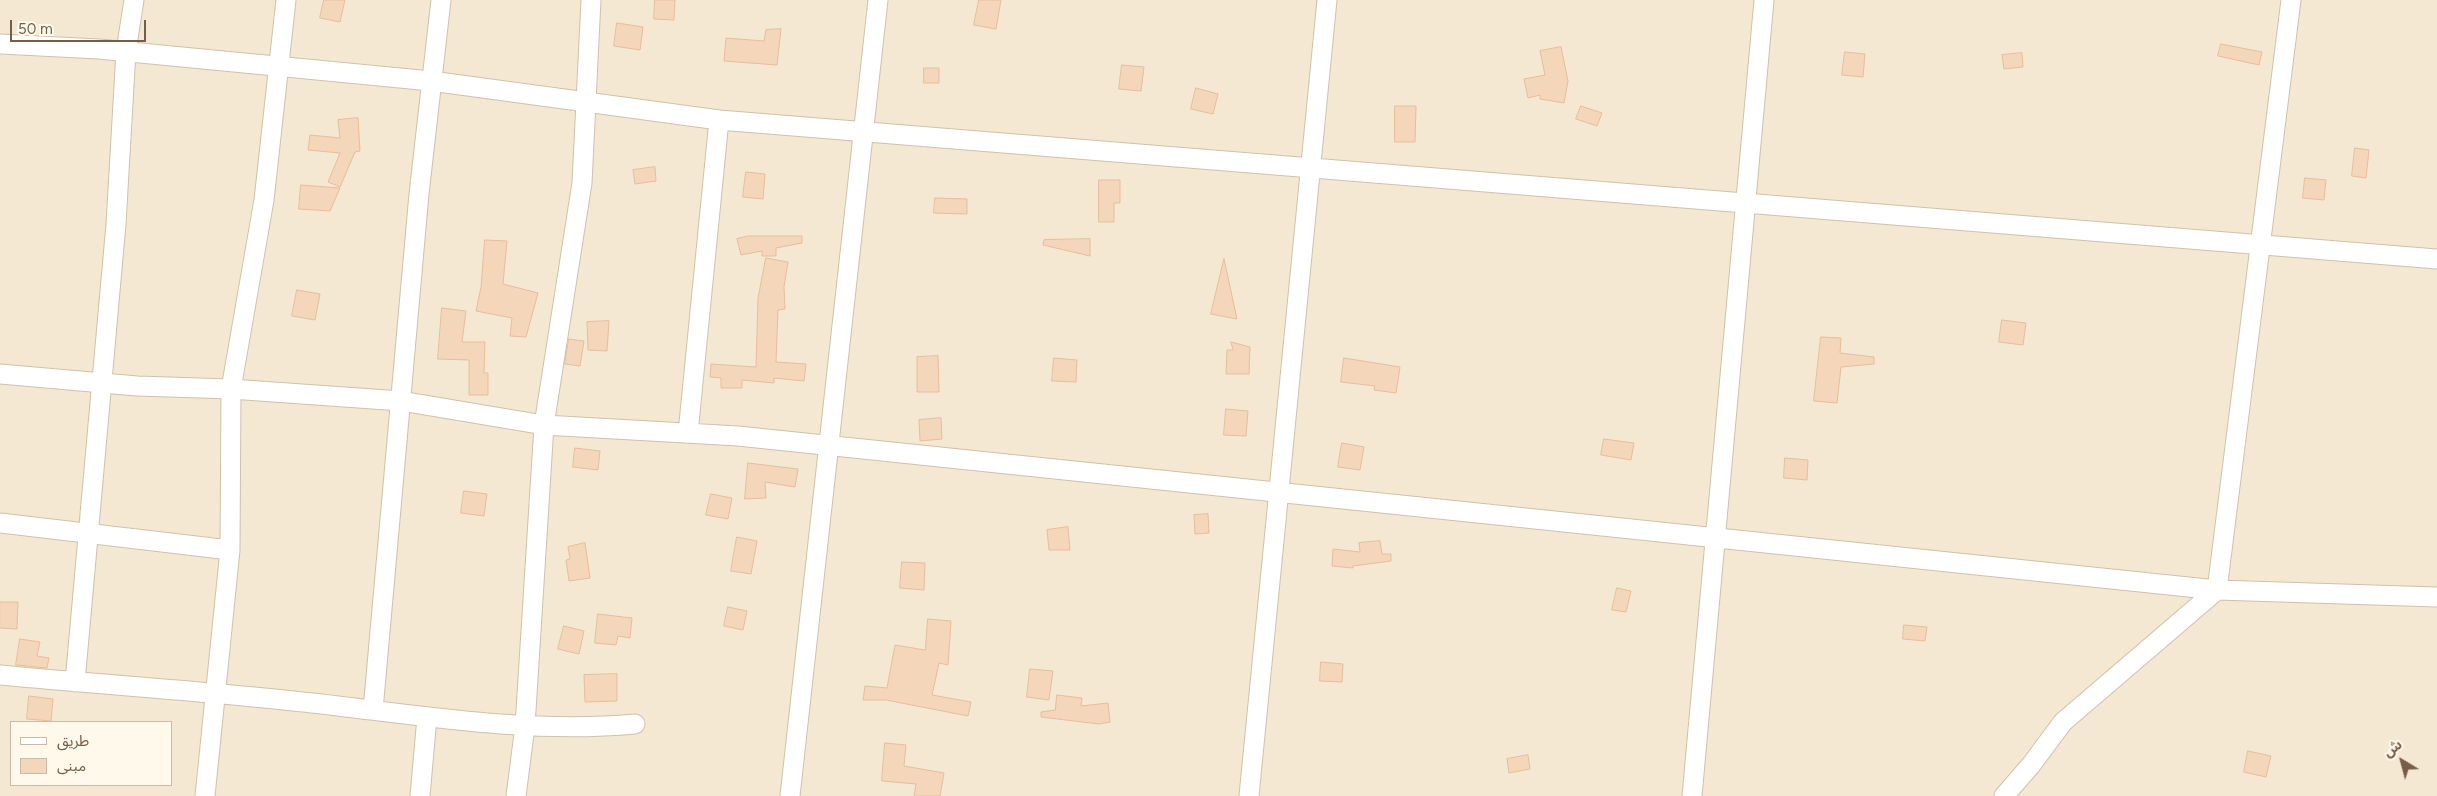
<!DOCTYPE html>
<meta charset="utf-8">
<style>
body{margin:0}
#map{position:relative;width:2437px;height:796px;overflow:hidden;background:#fdf5e4;font-family:Figtree,"Noto Sans Arabic",sans-serif}
canvas{display:block}
.legend{position:absolute;left:10px;top:721px;width:162px;height:65px;box-sizing:border-box;background:#fff9eb;border:1px solid #c9bbaa;margin:0;padding:6px 9px;list-style:none;font-size:15px;color:#775d48}
.legend li{display:flex;align-items:center;gap:10px;height:25px}
.legend b{width:25px;border:1px solid #c9bbaa}
.north{position:absolute;left:2377px;top:736px;width:50px;height:50px;-webkit-text-stroke:4px #fff9eb;paint-order:stroke;rotate:323deg;font-size:14px;font-weight:700;line-height:20px;text-align:center;color:#775d48}
.north::after{content:'';display:block;margin:auto;width:18px;height:22px;background:#775d48;clip-path:polygon(50% 0,100% 100%,50% 72%,0 100%)}
.scale{position:absolute;left:10px;top:20px;width:136px;height:22px;box-sizing:border-box;border:2px solid #775d48;border-top:0;padding-left:6px;font-size:15px;line-height:18px;white-space:nowrap;color:#775d48;-webkit-text-stroke:4px #fff9eb;paint-order:stroke}
</style>
<div id="map">
<canvas width="2437" height="796"></canvas>
<ul class="legend">
<li><b style="height:6px;background:#fff"></b>طريق</li>
<li><b style="height:14px;background:#f4d6ba"></b>مبنى</li>
</ul>
<div class="north">ش</div>
<div class="scale">50 m</div>
</div>
<script>
const c = document.querySelector('canvas').getContext('2d');
c.lineJoin = 'round';
function fillPath(path, color) {
  c.fillStyle = color;
  c.fill(path, 'evenodd');
}
function trace(path, color, width, dash) {
  c.strokeStyle = color;
  c.lineWidth = width;
  c.lineCap = dash ? 'butt' : 'round';
  c.setLineDash(dash || []);
  c.stroke(path);
}
fillPath(new Path2D(`
 M0 0H2437V796H0ZM11 722H171V785H11Z`), '#f5e8d2');
const building = new Path2D(`
 M324 0H345L340 22 320 18Z
 M655 0H675L674 20 654 19Z
 M979 0H1001L996 29 974 25Z
 M617 23 643 27 640 50 614 46Z
 M781 29 777 65 724 61 726 38 764 41 766 30Z
 M2221 44 2262 52 2259 65 2218 56Z
 M1561 47 1568 81 1564 103 1540 99V95L1528 98 1524 79 1545 75 1540 51Z
 M1845 52 1865 54 1863 77 1842 75Z
 M2022 53 2023 67 2004 69 2002 55Z
 M1122 65 1144 67 1141 91 1119 89Z
 M924 68H939V83H924Z
 M1196 88 1218 94 1213 114 1191 109Z
 M1395 106H1416L1415 142H1395Z
 M1581 106 1602 113 1597 126 1576 119Z
 M358 118 360 151 355 152 340 187 328 182 340 153 308 150 310 135 340 138 338 120Z
 M2355 148 2369 150 2366 178 2352 176Z
 M655 167 656 181 635 184 633 170Z
 M746 172 765 174 763 199 743 197Z
 M2305 178 2326 180 2324 200 2303 198Z
 M1099 180H1120V203H1114V222H1099Z
 M301 185 340 188 330 211 299 209Z
 M935 198 967 199V214L934 213Z
 M748 236H802V243L776 248V256H762V251L741 255 737 239Z
 M1090 239V256L1043 245 1044 240Z
 M485 240 507 241 503 284 538 293 526 337 510 336 512 318 476 311 481 287Z
 M766 258 788 262 784 287 785 309 778 310 776 362 806 364 804 381 774 378V383L742 380V388H721V378L710 377 711 364 756 367 758 299Z
 M1224 259 1237 319 1211 314Z
 M297 290 320 294 315 320 292 316Z
 M442 308 466 311 462 342H485L484 373H488V395H469V360L438 359Z
 M2002 320 2026 323 2023 345 1999 342Z
 M609 321 607 351 588 350 587 322Z
 M1821 337 1841 338 1840 353 1874 357V364L1841 367 1837 403 1814 401Z
 M569 339 584 341 580 366 565 364Z
 M1231 342 1250 347 1249 374H1226L1227 350H1233Z
 M938 356 939 392H917V357Z
 M1054 358 1077 360 1076 382 1052 381Z
 M1344 358 1400 367 1396 393 1374 390 1375 386 1341 382Z
 M1226 409 1248 411 1246 436 1224 435Z
 M941 418 942 439 920 441 919 420Z
 M1604 439 1634 443 1631 460 1601 455Z
 M1342 443 1364 447 1360 470 1338 467Z
 M575 448 600 451 598 470 573 467Z
 M1785 458 1808 460 1807 480 1784 478Z
 M748 463 798 469 795 487 765 482 766 498 745 499Z
 M464 491 487 494 484 516 461 513Z
 M711 494 732 498 728 519 706 515Z
 M1208 514 1209 533 1195 534 1194 515Z
 M1068 527 1070 550H1049L1047 530Z
 M737 537 757 541 751 574 731 571Z
 M1380 541 1382 554H1391V561L1353 566V568L1332 566 1333 549 1360 552 1359 543Z
 M585 543 590 578 569 581 566 560 570 559 568 547Z
 M902 562 925 563 924 590 900 588Z
 M1617 588 1631 591 1626 612 1612 610Z
 M0 602H18L17 629 0 628Z
 M728 607 747 611 743 630 724 626Z
 M598 614 632 618 630 638 618 636 616 645 595 643Z
 M928 619 951 621 948 665 939 663 932 695 971 702 968 716 886 700H863L865 686 887 688 895 645 925 650Z
 M1904 625 1927 627 1925 641 1903 639Z
 M564 626 584 631 579 654 558 649Z
 M20 639 40 642 37 656 49 658 47 668 16 665Z
 M1321 662 1343 664 1342 682 1320 681Z
 M1030 669 1053 671 1049 700 1027 697Z
 M617 674V701L585 702 584 675Z
 M1057 695 1082 698 1081 706 1108 703 1110 722 1099 724 1041 717V712L1055 710Z
 M29 696 53 699 51 721 27 719Z
 M885 743 906 745 904 766 944 773 940 796H914L916 784 882 781Z
 M2248 751 2271 756 2266 777 2244 772Z
 M1528 755 1530 769 1509 773 1507 759Z`);
fillPath(building, '#f4d6ba');
trace(building, '#e7be9a', 1);
const street = new Path2D(`
 M0 44 99 49 431 81 719 120 2437 259
 M0 374 137 386 231 389 401 401 544 425 738 436 2217 590 2437 597
 M688 433 719 120
 M0 523 230 550
 M0 675C104 685 208 691 312 703 419 715 527 734 635 724
 M75 682 116 224 126 51 134 0
 M373 710 419 194 441 0
 M205 796 230 550 231 389 264 200 286 0
 M420 796 427 717
 M516 796 525 726 544 425 582 183 591 0
 M790 796 878 0
 M1249 796 1327 0
 M1692 796 1764 0
 M2004 796 2031 765 2063 722 2217 590 2291 0`);
trace(street, '#d1c0ac', 21);
trace(street, '#fff', 19);
</script>
